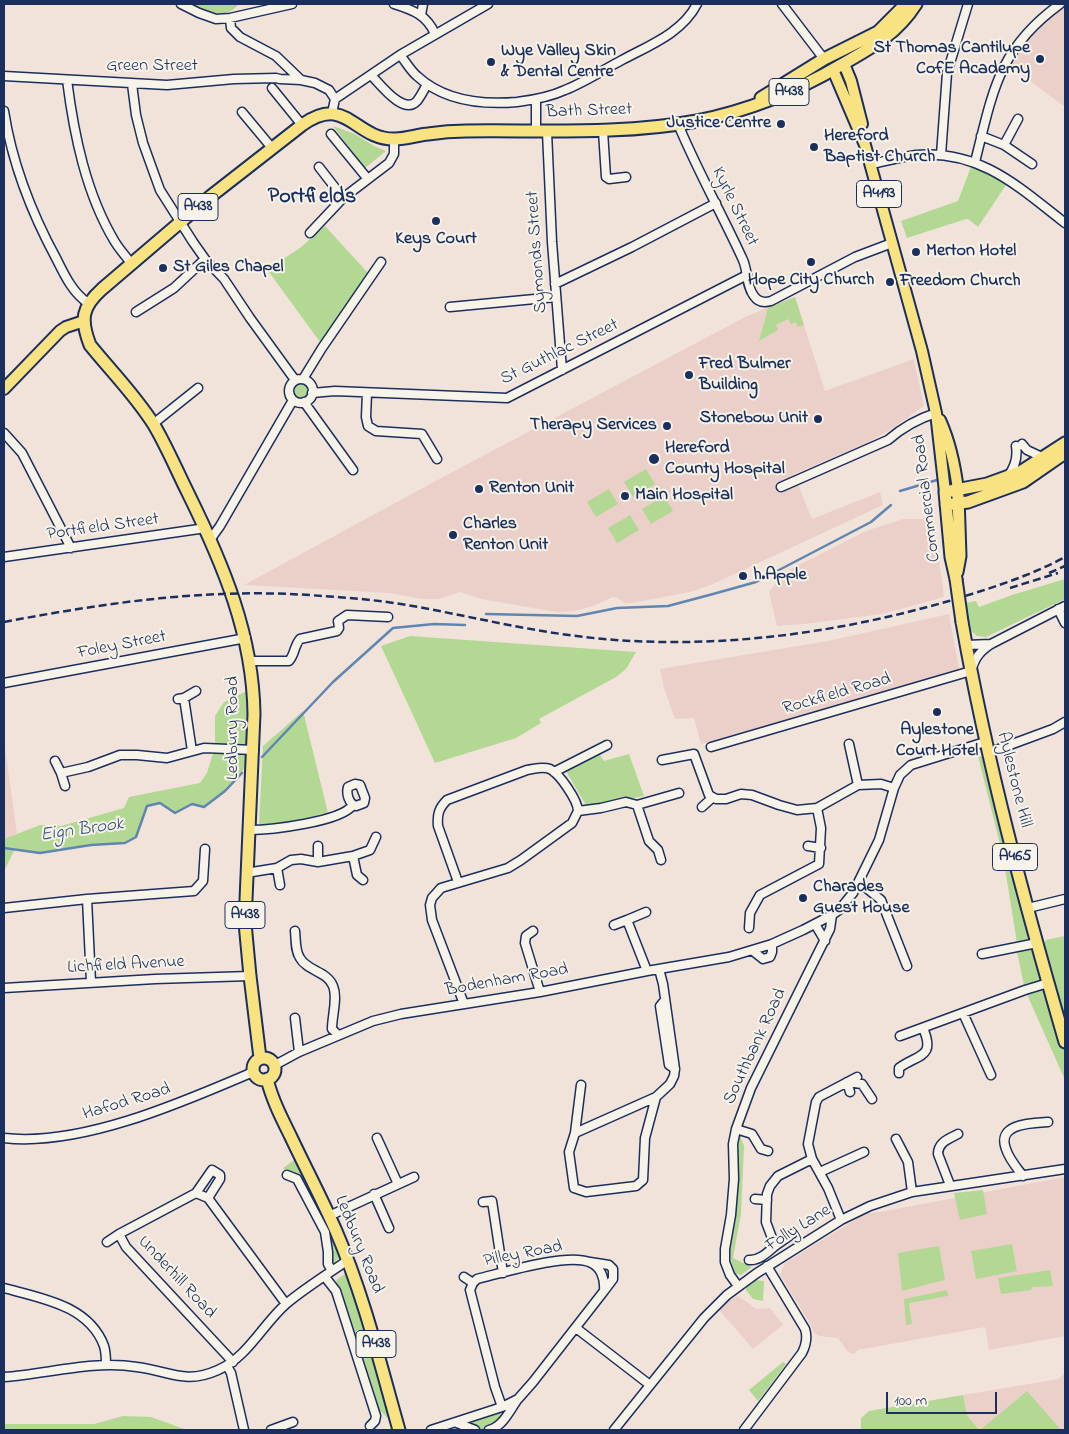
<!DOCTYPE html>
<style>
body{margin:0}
#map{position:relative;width:1069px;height:1434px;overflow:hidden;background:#f2e3da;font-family:"Indie Flower",sans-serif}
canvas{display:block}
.frame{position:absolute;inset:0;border:5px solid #1b2f5e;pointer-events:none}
.scale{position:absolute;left:886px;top:1392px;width:111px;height:22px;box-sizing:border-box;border:2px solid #1b2f5e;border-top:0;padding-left:6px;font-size:15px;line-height:18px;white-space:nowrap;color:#1b2f5e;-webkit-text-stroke:4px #f7f3e8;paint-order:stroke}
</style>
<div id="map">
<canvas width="1069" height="1434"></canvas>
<div class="frame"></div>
<div class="scale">100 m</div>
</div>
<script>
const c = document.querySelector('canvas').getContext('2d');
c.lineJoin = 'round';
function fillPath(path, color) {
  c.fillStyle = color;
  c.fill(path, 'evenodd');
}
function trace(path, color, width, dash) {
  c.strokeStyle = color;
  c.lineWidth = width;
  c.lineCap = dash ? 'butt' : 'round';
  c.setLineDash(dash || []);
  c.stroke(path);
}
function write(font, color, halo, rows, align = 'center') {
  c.font = font + ' "Indie Flower",sans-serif';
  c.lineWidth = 4;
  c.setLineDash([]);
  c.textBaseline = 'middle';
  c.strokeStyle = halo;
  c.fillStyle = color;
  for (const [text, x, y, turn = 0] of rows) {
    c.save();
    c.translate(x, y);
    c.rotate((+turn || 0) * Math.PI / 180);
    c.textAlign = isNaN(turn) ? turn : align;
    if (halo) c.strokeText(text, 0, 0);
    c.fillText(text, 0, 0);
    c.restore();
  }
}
fillPath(new Path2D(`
 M1065 8V107L1010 66 1018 51 1032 34 1048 19Z
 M795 297 825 391 914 359 924 406 893 428 867 443 794 474 812 519 880 492 883 505 711 585 690 592 632 603H624L618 598 613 597 593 606 574 611 556 612 481 599 460 592 439 599H422L389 593 244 585 443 477 747 316Z
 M903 519H924L934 521 944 597 882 614 804 624 777 626 769 592 785 572 866 531Z
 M949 614 959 668 955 672 712 741 701 744 694 718 675 719 664 688 660 669 828 641Z
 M4 741 17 833 5 840 4 839Z
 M1065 1177V1336L989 1350 985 1327 858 1350 854 1354 848 1352 838 1338 819 1336 814 1333 811 1325 780 1275 785 1263 866 1213 880 1212Z
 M738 1296 757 1309 770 1308 783 1325 753 1349 719 1310 730 1300Z
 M1065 1372V1430H979L967 1415 963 1395 1059 1379Z`), '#ebd0c9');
fillPath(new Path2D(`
 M193 4H261H239C226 20 209 12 193 4Z
 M333 126 355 134 374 146 386 151 365 168Z
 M972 164 1008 182 978 227 968 219H966L907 238 901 221 958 201Z
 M325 226 369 274 320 342 269 272 280 261 300 248Z
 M795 297 804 325 798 327 796 322 791 324 788 319 776 325 778 330 759 341 768 308Z
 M288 391a12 12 0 1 1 24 0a12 12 0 1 1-24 0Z
 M646 469 655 484 633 497 624 482Z
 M609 489 618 504 596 517 587 502Z
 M664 496 673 511 651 524 642 509Z
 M630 515 639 530 617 543 608 528Z
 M1065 579V599L986 637 977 636 970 630 966 603 976 601 979 607 1012 595Z
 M410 636 636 652 626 669 616 677 539 719 541 723 516 738 435 763 381 646Z
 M247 691C249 707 249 760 242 773 237 784 214 799 204 807L192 804 175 813 160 803 148 806 136 837 125 843 91 845 40 853 15 849 4 871V839L40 825 61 826 124 808 129 797 200 783 207 773 215 747V716L224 702Z
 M303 711 328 813 288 822 259 825 263 746Z
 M598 752 604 761 629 754 644 796 587 807 566 771Z
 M978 756 983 757 986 768 1016 889 1030 940 1017 943 1003 856Z
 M1065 936V1018L1044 943 1046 940Z
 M1031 949 1048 983 1065 1042V1080L1025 990 1017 952Z
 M738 1131 744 1146 741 1214 733 1258 752 1267 741 1275 734 1273 729 1250 734 1219Z
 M297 1158 341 1255 334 1263 332 1262 326 1232 298 1178 286 1172 283 1168Z
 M983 1190 987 1214 960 1220 954 1193Z
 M1012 1244 1017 1271 976 1279 971 1251Z
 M939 1246 945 1280 902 1291 898 1253Z
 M1050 1270 1053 1286 1032 1287 1031 1290 1001 1294 998 1278Z
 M345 1274 356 1301 392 1422 377 1408 336 1280Z
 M756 1280 764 1281 763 1301 753 1299 746 1290V1288Z
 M947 1290 948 1296 909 1303 912 1324 906 1325 904 1299Z
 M783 1362 786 1364 758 1401 749 1390Z
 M1027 1391 1061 1430H980Z
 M963 1395 967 1415 979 1430H861V1418L869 1411Z
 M509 1404 504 1419 489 1430H475L457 1423Z
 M123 1416 151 1417 187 1430H4V1424H94Z`), '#b2d894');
trace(new Path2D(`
 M900 491 937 480
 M486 614 577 616 617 608 668 606 713 594 756 582 871 522 891 505
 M262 757 333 682 393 628 434 624 465 625
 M4 848 40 853 91 845 125 843 136 837 147 806 160 803 175 813 192 804 204 807 225 791 242 773`), '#5f86b1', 2.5);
const minor = new Path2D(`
 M181 4 199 13 216 19 230 18 292 4
 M394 4C413 10 427 15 435 34
 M782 4 824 59
 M421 15 423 4
 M230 18 231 28 240 37 276 56 301 80 315 83 329 90 335 99
 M400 55C406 62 410 70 417 76 444 101 482 105 517 102 533 100 550 97 565 90 585 82 603 70 622 60 650 45 682 33 697 4
 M371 75C380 84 404 116 417 101 421 96 424 90 427 84
 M4 76 167 85 234 79 276 78 280 79 301 80
 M67 80C74 135 86 194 115 242 120 250 126 257 132 264
 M132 84 136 115 143 143 160 190 193 242 205 259 224 279 250 318 295 380
 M272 88 302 125
 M536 99V132
 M4 111C12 163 32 214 57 260 65 276 73 293 88 303
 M242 112 272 148
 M332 113 335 99 400 55 488 4
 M678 124C697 170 722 214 743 260 748 271 746 286 754 296 758 302 764 303 771 301L855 257 892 243
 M603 131 606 177 609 179 626 177
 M547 132 552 242 562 370
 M331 134 367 178
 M981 136 1004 145 1032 164
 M1004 145 1018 119
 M941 155 947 73 968 4
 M975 162C993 91 998 49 1060 4
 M871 164C886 161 901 157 916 155 979 149 1019 187 1065 223
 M319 167 343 198
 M310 233 343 198 389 163 394 154V139
 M555 284 632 247 716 203
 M450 307 556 297
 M136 312 174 288 205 259
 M303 379 322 348 381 262
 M289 391a12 12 0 1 1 24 0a12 12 0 1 1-24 0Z
 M312 393 335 391 507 398 747 275
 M367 393 366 417 368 426 376 431 422 434 437 459
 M304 402 353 470
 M153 424 198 388
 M4 433 22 453 71 548
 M1022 444 1027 450 1044 458
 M1008 476C1015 467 1018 458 1016 446
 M781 487 888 440C903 427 917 419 936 413
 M210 540 220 526 293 400
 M4 557 206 528
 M1058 609 1065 623
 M966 645 991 644
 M251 661H289C295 654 294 646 300 639L337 631 339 628 338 621 347 615 388 617
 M4 683 246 638
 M184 698 192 751
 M178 699 184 698 196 691
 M849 744 858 785
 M711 747 971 671C975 658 979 652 991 644L1065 606
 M988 753 1053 729 1065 722
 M662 760 694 754 709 795 716 799H726L741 794 752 795 779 805 797 810 817 808 858 785 881 784 894 788
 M55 761 61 773 88 767 120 755H137L167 758 204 748 254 750
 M554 772 607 745
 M61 773 65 786
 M355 784 360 785 365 798 364 803 356 806C349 804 346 794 348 787Z
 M637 805 649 841 658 850 661 860
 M702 807 712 798
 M249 830C270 830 341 822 353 805
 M808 846 821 848
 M353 856 357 875 363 880
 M318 862V846
 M277 868 280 885
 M246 873 277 868 291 860 301 859 318 862 353 856 370 850 376 837
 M458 882 438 826C437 814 439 808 447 800L527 770C535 769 542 766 550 769 560 774 578 801 578 811
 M859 882 881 900 907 966
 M87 899 194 891 203 881 205 849
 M4 908 87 899 91 982
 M1028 908 1065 899
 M646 912 627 920 647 971
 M815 924 825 941
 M614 925 627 920
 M749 928 750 913 760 895 819 864 821 828 817 808
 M295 931C296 940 295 951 300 958 307 971 327 971 333 986 338 998 332 1015 332 1029L338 1035
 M533 931 526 936 525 943 540 992
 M753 951 763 959 770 957 772 952V944
 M982 954 1037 943
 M4 988 155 979 250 976
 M665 1000 660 1006 669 1065 675 1069
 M464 1004 432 920 430 905 432 898 441 888 508 868 521 860 572 823 578 811 601 808 626 802 637 805 679 793
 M963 1013 991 1075
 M295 1018 299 1052
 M900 1036 1025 990 1048 983
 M275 1065 299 1052 373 1021 401 1014 540 992 647 971 729 957 772 944 803 930 832 915 839 910 853 893 879 840 894 788 900 775 911 765 985 742
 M899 1073V1068C918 1054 936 1058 923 1028
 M850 1092 847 1082 862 1084 872 1099
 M656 1097 575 1133 569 1152 574 1188 586 1192 636 1186 643 1180 645 1138 656 1097 670 1084 674 1076 675 1069 663 984 659 969
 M736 1129 752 1134 761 1149 768 1151
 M575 1133 581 1085
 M4 1138C81 1147 183 1102 253 1072
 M377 1138 398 1184
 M896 1139 908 1162 912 1192
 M820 1172 864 1152
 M287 1175 297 1179 325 1232 328 1252V1264L332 1271
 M1023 1176C1017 1168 1009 1159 1006 1149 996 1123 1033 1123 1048 1122
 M950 1185 938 1154C938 1142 949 1139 958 1134
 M196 1193 212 1170 220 1175V1179L208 1198
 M374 1194 389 1228
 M755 1199 767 1200
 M483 1202 492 1201 503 1273
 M329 1216 414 1177
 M841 1220 828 1188 812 1159 808 1144 816 1102 819 1097 857 1077
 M119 1234 126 1247 233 1362
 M792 1234 775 1246 766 1222 767 1194 770 1186 778 1176 812 1159
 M107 1242 119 1234 196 1193 208 1198 286 1304
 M749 1260C759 1261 768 1252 775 1246
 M590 1262 609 1265 613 1269V1279L604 1291
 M325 1277 336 1291 376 1416 375 1421 370 1426
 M464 1277 473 1283
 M738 1286 730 1275 725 1262V1249L731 1215 734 1179 733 1144 736 1129 751 1088 830 929 832 915
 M4 1288C40 1298 89 1305 104 1346 106 1352 106 1359 106 1365
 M576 1328 650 1385
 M227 1366 231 1373 244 1430
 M4 1377C48 1374 92 1360 137 1367 169 1371 185 1385 218 1370 248 1357 263 1324 286 1304 305 1288 328 1274 348 1260
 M457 1423 475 1430
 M271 1430 293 1422
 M431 1430 502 1407 495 1387 470 1290 473 1283 477 1279C502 1273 566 1253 589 1262 601 1266 605 1279 604 1291L533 1382 518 1399 502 1407
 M489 1430C502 1427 510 1411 517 1400
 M614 1430 704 1318 727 1295 757 1273 841 1220 870 1206 912 1192 1065 1169
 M744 1430 802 1353C806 1345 808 1338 805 1329L767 1266`);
const major = new Path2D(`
 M844 64 851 81 862 124
 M833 70 865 145 922 351 936 413 945 492
 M4 389 60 331 66 327 84 321
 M940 420C950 442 955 466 958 490`);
const highway = new Path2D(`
 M761 98 824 59 878 32 906 4
 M946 505 968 502 1023 482 1065 453
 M957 572 960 556 958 496
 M956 579 951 557 945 492 987 484 1020 472 1065 443
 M962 622C987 764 1025 904 1065 1042
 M253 1069a11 11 0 1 1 22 0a11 11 0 1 1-22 0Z
 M260 1058 250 976 245 923 254 714C253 635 223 564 188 493 177 471 167 447 154 425 136 396 111 371 90 345 80 319 82 307 102 289L211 196 302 125C347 93 354 140 395 139 406 139 417 135 428 134 441 132 453 131 466 131 543 130 621 135 697 121 747 111 797 91 841 65 871 48 897 34 916 4
 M267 1079C272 1099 281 1117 290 1135 305 1167 322 1199 336 1231 364 1296 380 1363 399 1430`);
trace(minor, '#1b2f5e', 11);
trace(major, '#1b2f5e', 14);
trace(highway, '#1b2f5e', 15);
trace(minor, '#f7f3e8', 8);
trace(major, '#f8e281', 10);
trace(highway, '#f8e281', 11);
trace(new Path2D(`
 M1049 573 1065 566
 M1010 588 1058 573
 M4 622C110 602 213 587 322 596 358 598 394 602 429 609 481 619 532 631 584 637 706 651 831 635 949 601 988 589 1028 577 1065 557`), '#1b2f5e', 2.5, [8, 4]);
const highwayBridge = new Path2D(`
 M956 579 962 622`);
trace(highwayBridge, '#1b2f5e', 15, []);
trace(highwayBridge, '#f8e281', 11);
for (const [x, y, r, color] of [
 [1040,59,5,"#1b2f5e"],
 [491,62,5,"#1b2f5e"],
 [781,124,5,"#1b2f5e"],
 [814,147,5,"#1b2f5e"],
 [436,221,5,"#1b2f5e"],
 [916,252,5,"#1b2f5e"],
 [811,262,5,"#1b2f5e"],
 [163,268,5,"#1b2f5e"],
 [890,282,5,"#1b2f5e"],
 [689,375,5,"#1b2f5e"],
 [818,419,5,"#1b2f5e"],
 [667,426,5,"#1b2f5e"],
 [654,459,6,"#1b2f5e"],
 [479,489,5,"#1b2f5e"],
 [625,496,5,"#1b2f5e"],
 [453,535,5,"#1b2f5e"],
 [743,576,5,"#1b2f5e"],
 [937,712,5,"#1b2f5e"],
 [803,898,5,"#1b2f5e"]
]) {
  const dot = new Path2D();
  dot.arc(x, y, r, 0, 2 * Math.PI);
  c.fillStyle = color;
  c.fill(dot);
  trace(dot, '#f7f3e8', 2);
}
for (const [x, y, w] of [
 [789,92,40],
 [879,194,45],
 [198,207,40],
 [1015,857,45],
 [245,915,40],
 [376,1344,40]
]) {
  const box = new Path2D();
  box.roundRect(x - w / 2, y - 13.5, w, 27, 4);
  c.fillStyle = '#f7f3e8';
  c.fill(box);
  trace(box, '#1b2f5e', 1);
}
write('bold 16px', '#1b2f5e', null, [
 ["A438",789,92],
 ["A4193",879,194],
 ["A438",198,207],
 ["A465",1015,857],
 ["A438",245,915],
 ["A438",376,1344]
]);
write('bold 18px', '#1b2f5e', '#f7f3e8', [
 ["St Thomas Cantilupe",1030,49,"right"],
 ["CofE Academy",1030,70,"right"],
 ["Wye Valley Skin",501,52],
 ["& Dental Centre",501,73],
 ["Justice Centre",771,124,"right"],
 ["Hereford",824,137],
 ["Baptist Church",824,158],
 ["Keys Court",436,240,"center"],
 ["Merton Hotel",926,252],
 ["St Giles Chapel",173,268],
 ["Hope City Church",811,281,"center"],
 ["Freedom Church",900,282],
 ["Fred Bulmer",699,365],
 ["Building",699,386],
 ["Stonebow Unit",808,419,"right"],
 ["Therapy Services",657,426,"right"],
 ["Hereford",665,449],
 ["County Hospital",665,470],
 ["Renton Unit",489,489],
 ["Main Hospital",635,496],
 ["Charles",463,525],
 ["Renton Unit",463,546],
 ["h.Apple",753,576],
 ["Aylestone",937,731,"center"],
 ["Court Hotel",937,752,"center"],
 ["Charades",813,888],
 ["Guest House",813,909]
], 'left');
write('18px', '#1b2f5e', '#f7f3e8', [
 ["Green Street",152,67],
 ["Bath Street",589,112,-2],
 ["Kyrle Street",734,207,64],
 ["Symonds Street",538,252,-94],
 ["St Guthlac Street",560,353,-26],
 ["Commercial Road",928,498,-97],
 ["Portfield Street",103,528,-8],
 ["Foley Street",122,646,-11],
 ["Rockfield Road",837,695,-16],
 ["Ledbury Road",234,728,-90],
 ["Aylestone Hill",1013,780,76],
 ["Lichfield Avenue",126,966,-3],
 ["Bodenham Road",507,981,-10],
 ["Southbank Road",756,1047,-65],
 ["Hafod Road",127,1103,-17],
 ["Folly Lane",799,1229,-32],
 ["Ledbury Road",358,1245,68],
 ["Pilley Road",523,1255,-11],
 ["Underhill Road",176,1278,47]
]);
write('italic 19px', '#385381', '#f7f3e8', [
 ["Eign Brook",82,831,-8]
]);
write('bold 22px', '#1b2f5e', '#f7f3e8', [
 ["Portfields",312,198]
]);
</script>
